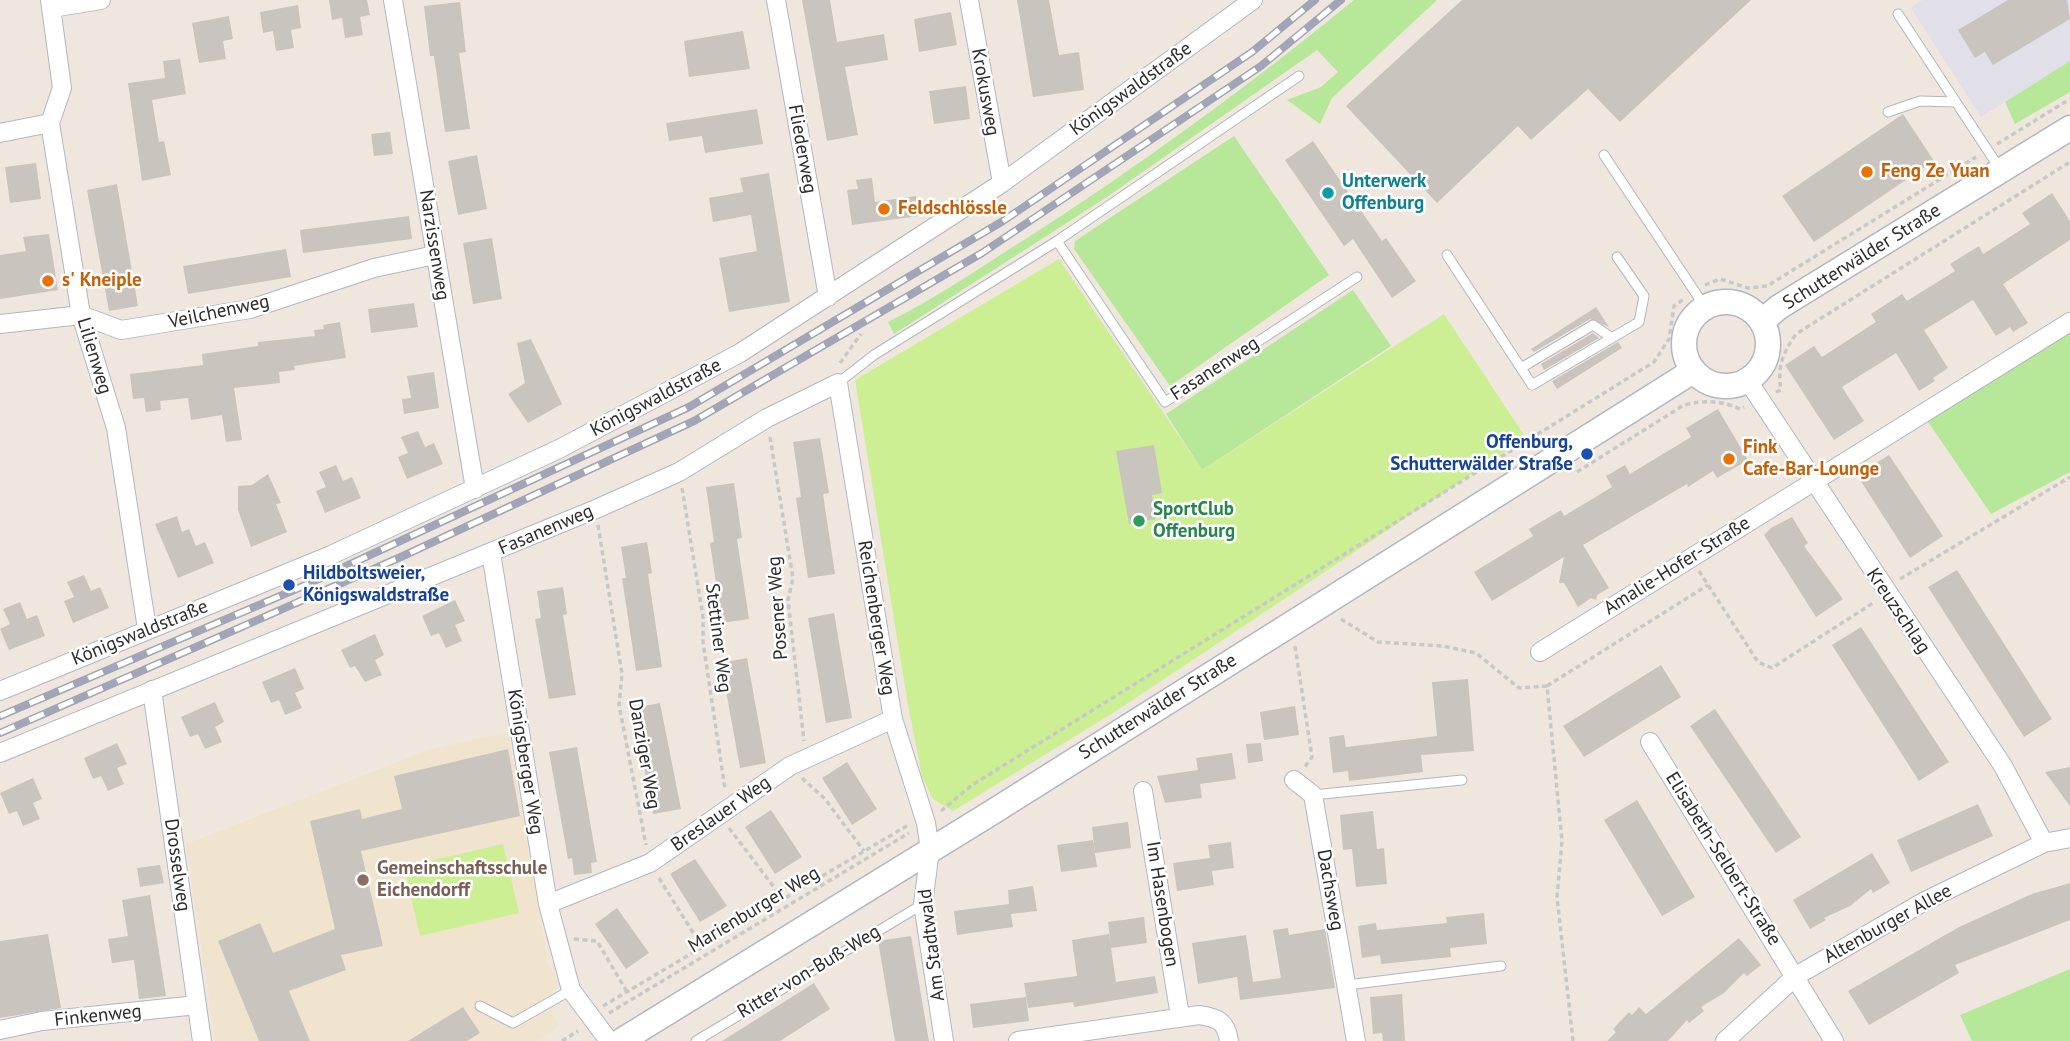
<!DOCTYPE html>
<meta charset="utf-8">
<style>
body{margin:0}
canvas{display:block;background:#efe7de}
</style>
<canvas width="2070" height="1041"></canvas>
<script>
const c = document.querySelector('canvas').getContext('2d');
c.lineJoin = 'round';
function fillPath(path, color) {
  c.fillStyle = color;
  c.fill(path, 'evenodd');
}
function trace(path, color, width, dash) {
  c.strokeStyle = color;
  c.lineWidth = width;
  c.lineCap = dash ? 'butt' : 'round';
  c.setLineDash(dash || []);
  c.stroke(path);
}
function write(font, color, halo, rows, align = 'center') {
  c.font = font + ' "PT Sans",sans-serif';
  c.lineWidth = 5;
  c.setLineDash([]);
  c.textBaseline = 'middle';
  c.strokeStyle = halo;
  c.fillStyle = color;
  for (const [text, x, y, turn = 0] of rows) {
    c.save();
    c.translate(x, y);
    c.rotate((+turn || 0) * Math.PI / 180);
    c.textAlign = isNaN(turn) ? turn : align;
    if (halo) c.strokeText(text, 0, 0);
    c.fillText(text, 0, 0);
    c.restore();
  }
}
fillPath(new Path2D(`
 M1922 0H2070V61L1981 117 1911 8Z`), '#e1dfe7');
fillPath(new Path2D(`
 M508 732 548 964 560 985 544 999 560 1026 537 1041H215L186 844 431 749Z`), '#f0e4ce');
fillPath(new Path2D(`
 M1354 0H1437L1332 98 1320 124 1287 100 1321 87 1338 72 1317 50 1107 197 894 334 888 322C935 299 979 268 1024 240 1139 166 1249 86 1354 0Z
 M2070 61V92L2015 124 2005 102Z
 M1234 136 1329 275 1170 386 1074 249 1075 241Z
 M1353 290 1391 346 1202 470 1166 414Z
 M2070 317V472L1991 514 1920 410Z
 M2070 969V1041H1972L1960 1015Z`), '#b7e799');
fillPath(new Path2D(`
 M1059 259 1202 470 1444 314 1526 438 1113 713 953 811 933 799 922 776 908 705 855 380Z
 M503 844 519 913 420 936 404 867Z`), '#ccef94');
fillPath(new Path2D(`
 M329 0H367L370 15 360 17 363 35 345 38 342 18 332 20Z
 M802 0H830L837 42 884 34 888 60 845 67 858 135 827 141Z
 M1017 0H1049L1059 55 1079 52 1084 90 1033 97Z
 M1462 0H1751L1620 122 1588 89 1531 140 1518 126 1437 203 1346 106Z
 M2008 0H2067L2070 19 1993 65 1985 52 1975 58 1958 30Z
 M460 2 466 52 459 53 470 129 445 132 434 56H430L424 6Z
 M298 5 301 28 291 30 294 48 276 51 273 31 263 33 260 12Z
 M951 12 957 45 919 52 914 19Z
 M229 16 233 39 223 41 226 59 199 63 192 23Z
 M743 31 750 69 689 77 684 41Z
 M180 59 186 94 152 100 159 142 164 141 171 175 142 181 128 83 165 78 163 61Z
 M966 86 970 119 934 124 929 91Z
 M757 109 763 144 705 153 702 136 669 141 666 123Z
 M1903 114 1934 161 1814 242 1782 196Z
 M390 132 393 154 374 156 371 134Z
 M1313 141 1382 241 1386 238 1416 281 1392 298 1353 239 1344 246 1285 160Z
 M477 155 487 209 458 215 448 161Z
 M36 163 41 199 10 203 5 167Z
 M769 173 790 302 729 312 719 258 757 251 751 215 713 222 709 198 743 192 740 178Z
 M872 178 875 202 916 196 919 216 852 225 847 190 858 189 856 180Z
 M117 184 138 306 109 311 87 190Z
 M2052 193 2070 221V240L2003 284 2028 323 2013 332 2010 327 1996 336 1973 300 1924 330 1948 368 1933 378 1935 381 1919 391 1896 353 1842 387 1864 421 1834 440 1785 365 1814 346 1822 357 1876 322 1871 314 1902 294 1907 301 1955 271 1950 264 1979 246 1983 254 2030 224 2022 213Z
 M409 216 412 239 303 253 300 230Z
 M49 234 58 290 0 299V255L26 251 23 237Z
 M492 238 502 299 473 304 463 243Z
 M286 249 291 277 188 294 183 266Z
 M414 303 418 327 371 333 368 309Z
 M1596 307 1609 327 1590 319 1534 352 1531 349Z
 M340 322 346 358 294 366 295 370 279 372 280 383 234 388 242 440 226 442 222 415 191 420 188 398 160 401 161 410 146 412 144 398 133 399 130 374 203 365 202 354 258 346V342L315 336 314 330 324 329 323 325Z
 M1593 333 1599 338 1544 370 1541 364Z
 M531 339 562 404 528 423 508 394 525 383 517 343Z
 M1618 342 1622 348 1557 389 1552 381Z
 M434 372 439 408 404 414 402 399 411 398 407 376Z
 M1718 409 1748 460 1717 478 1713 471 1688 487 1687 484 1583 545 1609 588 1597 595 1596 600 1591 598 1578 607 1564 583H1559L1564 557 1492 601 1474 572 1533 536 1529 529 1561 510 1564 516 1612 487 1606 476 1625 465 1630 474 1691 437 1686 428Z
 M418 431 425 447 434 443 443 464 407 479 398 457 408 453 401 437Z
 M820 438 829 493 823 494 835 574 808 578 796 498 801 497 793 442Z
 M1154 445 1162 493 1152 495 1156 519 1129 524 1116 451Z
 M1889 455 1943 536 1910 558 1857 475Z
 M336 465 343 481 352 477 361 498 325 513 316 491 326 487 319 472Z
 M268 474 281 503 276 504 287 532 251 547 238 510V486L252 485Z
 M734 483 742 538 737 539 749 619 722 623 710 543 714 542 706 487Z
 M177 516 182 532 189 529 196 546 205 542 214 563 178 578 155 524Z
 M1792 517 1808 543 1804 546 1843 599 1816 617 1764 535 1771 528Z
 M647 542 652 573 648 574 662 667 636 671 622 578H626L621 547Z
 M1957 570 2052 719 2024 737 1928 587Z
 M84 575 91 591 100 587 109 608 73 623 64 601 74 597 67 582Z
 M563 587 567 614 563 615 576 695 549 699 535 619 541 618 537 591Z
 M455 600 465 621 455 625 462 641 446 648 439 633 431 636 422 616Z
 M20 602 27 619 37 615 45 636 9 650 0 629 10 624 3 609Z
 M834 613 852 718 826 723 808 618Z
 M1861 627 1949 762 1919 781 1832 645Z
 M375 634 384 655 375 660 382 675 365 682 355 666 350 668 341 650Z
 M747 658 766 763 740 768 721 663Z
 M1661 665 1681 697 1584 757 1563 726Z
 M295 668 304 689 295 693 302 708 285 715 279 700 271 703 262 682Z
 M1468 679 1474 751 1421 755 1423 772 1349 781 1348 771 1333 773 1329 737 1344 735 1346 747 1437 736 1432 682Z
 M215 702 224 722 215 727 222 742 205 749 198 734 190 737 181 717Z
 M660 703 681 809 653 814 633 708Z
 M1295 706 1299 735 1264 740 1260 712Z
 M1715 709 1801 837 1776 853 1690 726Z
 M117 743 127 764 117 768 124 784 108 791 101 776 93 779 84 758Z
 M1261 743 1263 761 1248 763 1246 744Z
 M577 747 597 862 591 863 592 873 574 875 572 858 568 859 549 752Z
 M508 749 520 816 361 851 383 946 341 955 346 970 289 991 310 1041H259L218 941 260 923 273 953 335 929 310 821 360 809 362 819 402 809 394 776Z
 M1232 753 1236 779 1200 784 1202 798 1165 803 1157 776 1198 770 1196 758Z
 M847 762 877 809 852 825 822 778Z
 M2070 767V806L2045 772Z
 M33 778 42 799 33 803 40 819 23 826 17 811 9 814 0 793Z
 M1637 800 1695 897 1662 916 1604 820Z
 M1978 804 1993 836 1911 872 1897 840Z
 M771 810 802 857 775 874 745 827Z
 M1373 811 1377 849 1384 848 1387 884 1356 887 1352 849 1343 850 1340 815Z
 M1128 822 1131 848 1095 853 1092 827Z
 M1093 840 1097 867 1061 872 1057 845Z
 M1231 842 1234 868 1212 871 1208 845Z
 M1872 853 1890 883 1873 893 1871 889 1850 906 1824 918 1826 920 1810 929 1793 900Z
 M1210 858 1214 885 1177 891 1173 863Z
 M695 859 727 906 700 922 670 874Z
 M160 865 164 883 140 887 137 868Z
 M2070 883V920L1955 965 1959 973 1869 1025 1848 991 1959 927 2032 894Z
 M1033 886 1037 911 1011 914 1013 927 957 935 954 911 1009 904 1008 890Z
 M150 895 166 996 139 999 134 960 112 963 108 939 128 936 122 900Z
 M617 908 649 953 626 969 595 924Z
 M1484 913 1487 944 1450 948 1451 957 1381 964 1380 955 1362 958 1358 926 1376 923 1377 930 1447 923 1446 917Z
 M1144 917 1147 943 1111 948 1108 922Z
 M1288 928 1289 935 1325 929 1335 988 1240 1000 1237 977 1198 984 1192 943 1246 935 1253 982 1281 978 1273 930Z
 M48 934 61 1008 0 1018V941Z
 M1109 934 1116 982 1155 976 1158 993 1074 1007 1073 1002 1028 1008 1024 983 1077 976 1072 940Z
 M911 936 926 1024 929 1041H895L878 941Z
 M1739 938 1761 965 1747 976 1744 973 1724 993 1701 1007 1704 1011 1689 1023 1687 1020 1668 1041H1607L1616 1032 1613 1029 1629 1012 1632 1015 1639 1007 1646 1014Z
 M814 983 830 1009 780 1041H722Z
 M1402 994 1405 1041H1383L1382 1033 1373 1034 1370 997Z
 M1026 997 1029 1021 973 1028 970 1004Z
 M463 1007 480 1033 467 1041H408Z`), '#cac4be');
const service = new Path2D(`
 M1898 14 2000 169
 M1888 112 1920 101 1955 102
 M1604 155 1705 307
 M1057 241 1299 76
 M1447 255 1532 385 1639 322 1644 296 1617 257
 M1521 368 1593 325 1612 338
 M838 383 874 355 1057 241 1165 402 1357 277
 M1313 795 1462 780
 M1347 985 1501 966
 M480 1006 513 1023 571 990
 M696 1041 923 904`);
const minor = new Path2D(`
 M50 0 62 88 50 123 81 315 116 428 147 629
 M393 0 475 489
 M776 0 828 297
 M969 0 1002 183
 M52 8 101 0
 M0 133 50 123
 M0 324 81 315 121 330 250 309 374 268 435 255
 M1748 381 2003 766 2044 843
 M491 553 548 904 571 990 609 1041
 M1540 652 2070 322
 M152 690 202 1041
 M0 691 331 555 559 449 740 353 1002 183 1253 0
 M1650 742 1834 1041
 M0 753 596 509 679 472 767 418 838 383 893 719 926 823 930 850 923 904 944 1041
 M1294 780 1313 795 1356 1041
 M1143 791 1180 1016
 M548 904 650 863 790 766 893 719
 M0 1030 42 1021 197 1005
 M1018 1041 1199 1015C1218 1018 1226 1021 1229 1041
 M1725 1041 1796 976 1925 901 2044 843 2070 838`);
const secondary = new Path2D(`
 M1684 344a42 42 0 1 1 84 0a42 42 0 1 1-84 0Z
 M1762 321 1779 307 2070 128
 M621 1041 991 813 1693 371`);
trace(service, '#b2b6c0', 11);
trace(minor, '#b2b6c0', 20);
trace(secondary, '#b2b6c0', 27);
trace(new Path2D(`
 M1997 144 2070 99
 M1705 285 1720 279 1748 288 1767 286 1976 157
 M840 363 861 334
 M1776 392 1781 390C1777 366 1783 353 1796 334L2070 162
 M770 437 793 578 788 600 804 741
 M1577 472 1684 405C1705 400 1720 400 1740 409L1744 407
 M682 488 703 617V642L725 789
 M598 525 622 674 619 705 646 845
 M1699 571 1758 662 1772 668 1873 603
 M1900 579 2070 477
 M1341 619 1378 642 1443 646 1476 653 1519 688 1547 686 1562 841 1557 897 1573 1041
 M1295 646 1312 757 1304 768
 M1547 686 1708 585
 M802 778 825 799 864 851
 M941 811 972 785 1654 362 1669 339 1674 306 1684 299
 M729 828 783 899
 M659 878 702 947
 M574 939 597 941 627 992
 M603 1006 910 824
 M609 1013 909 833
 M562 1041 578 1031`), '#c8c8c8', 3.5, [5, 3.5]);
trace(service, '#fff', 9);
trace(minor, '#fff', 18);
trace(secondary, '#fff', 24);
const rail = new Path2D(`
 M0 716 301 587 689 407 1003 221 1252 52 1315 0
 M0 733 403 556 694 421 982 253 1261 66 1341 0`);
trace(rail, '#a1a5b7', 8);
trace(rail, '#fff', 5, [16]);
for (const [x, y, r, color] of [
 [1867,172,7,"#e8710a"],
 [1328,193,7,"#0f9aa8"],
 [884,209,7,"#e8710a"],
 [48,281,7,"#e8710a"],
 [1587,454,7,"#1a4fb4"],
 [1729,459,7,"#e8710a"],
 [1139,521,7,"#2e9e5b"],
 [289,585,7,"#1a4fb4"],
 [363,880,7,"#8d6e63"]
]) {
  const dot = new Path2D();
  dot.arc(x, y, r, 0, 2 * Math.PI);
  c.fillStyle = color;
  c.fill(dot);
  trace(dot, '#fff', 2.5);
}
write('19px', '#2c2c2c', '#fff', [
 ["Königswaldstraße",1131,89,-36],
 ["Krokusweg",985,92,80],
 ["Fliederweg",802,149,80],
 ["Narzissenweg",434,245,81],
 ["Schutterwälder Straße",1862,257,-32],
 ["Veilchenweg",219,312,-12],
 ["Lilienweg",94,356,73],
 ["Fasanenweg",1215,369,-33],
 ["Königswaldstraße",656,398,-28],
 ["Fasanenweg",546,530,-23],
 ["Amalie-Hofer-Straße",1677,566,-32],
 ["Posener Weg",778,608,-94],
 ["Kreuzschlag",1898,611,56],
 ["Reichenberger Weg",876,618,81],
 ["Königswaldstraße",140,633,-22],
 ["Stettiner Weg",718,638,83],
 ["Schutterwälder Straße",1158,707,-32],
 ["Danziger Weg",644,754,80],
 ["Königsberger Weg",525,762,81],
 ["Breslauer Weg",721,814,-35],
 ["Elisabeth-Selbert-Straße",1723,859,58],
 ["Drosselweg",177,865,82],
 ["Dachsweg",1330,890,80],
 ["Im Hasenbogen",1162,904,81],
 ["Marienburger Weg",754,910,-31],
 ["Altenburger Allee",1888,924,-29],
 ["Am Stadtwald",932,945,-97],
 ["Ritter-von-Buß-Weg",809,972,-31],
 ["Finkenweg",98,1016,-6]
]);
write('bold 19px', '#c56008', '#fff', [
 ["Feng Ze Yuan",1881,172],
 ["Feldschlössle",898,209],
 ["s' Kneiple",62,281],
 ["Fink",1743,448],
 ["Cafe-Bar-Lounge",1743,470]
], 'left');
write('bold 19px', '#0d838f', '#fff', [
 ["Unterwerk",1342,182],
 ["Offenburg",1342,204]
], 'left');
write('bold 19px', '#164399', '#fff', [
 ["Offenburg,",1573,443],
 ["Schutterwälder Straße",1573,465],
 ["Hildboltsweier,",303,574,"left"],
 ["Königswaldstraße",303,596,"left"]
], 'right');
write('bold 19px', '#27864d', '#fff', [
 ["SportClub",1153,510],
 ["Offenburg",1153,532]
], 'left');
write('bold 19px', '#785e54', '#fff', [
 ["Gemeinschaftsschule",377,869],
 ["Eichendorff",377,891]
], 'left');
</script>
